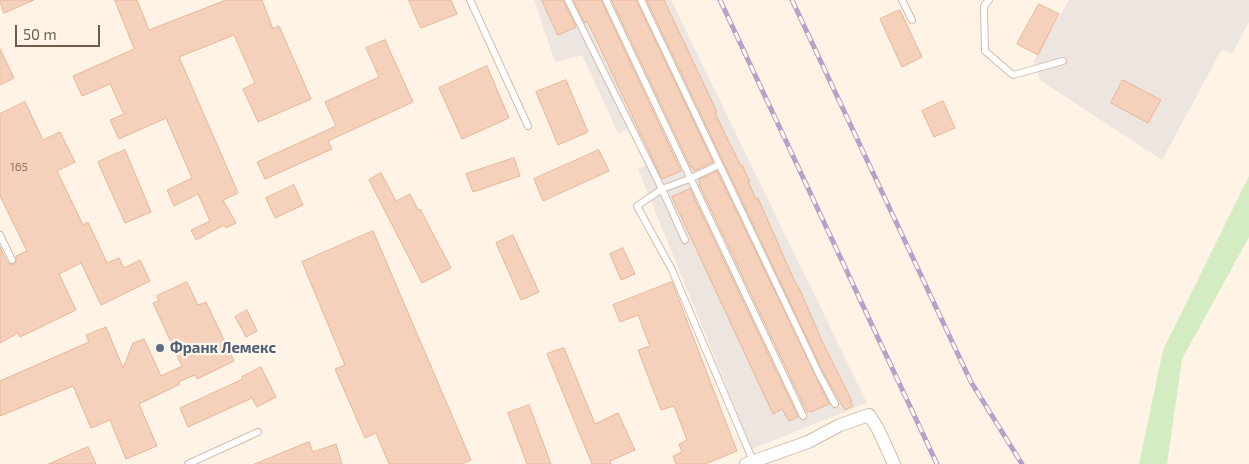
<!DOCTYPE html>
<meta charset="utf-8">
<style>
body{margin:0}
#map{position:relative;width:1249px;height:464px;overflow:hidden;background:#fef3e4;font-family:"Exo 2",sans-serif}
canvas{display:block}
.scale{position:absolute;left:15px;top:25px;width:85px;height:22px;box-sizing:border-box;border:2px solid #785848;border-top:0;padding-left:6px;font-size:15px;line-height:18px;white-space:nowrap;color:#785848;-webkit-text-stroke:4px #fff7ec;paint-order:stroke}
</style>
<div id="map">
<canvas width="1249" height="464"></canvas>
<div class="scale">50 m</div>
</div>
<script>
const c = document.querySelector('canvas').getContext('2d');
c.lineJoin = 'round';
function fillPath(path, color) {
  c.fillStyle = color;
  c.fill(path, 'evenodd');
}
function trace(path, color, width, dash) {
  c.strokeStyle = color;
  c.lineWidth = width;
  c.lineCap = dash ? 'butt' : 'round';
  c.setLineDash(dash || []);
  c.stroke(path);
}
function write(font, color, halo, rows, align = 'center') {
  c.font = font + ' "Exo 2",sans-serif';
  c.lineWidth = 4.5;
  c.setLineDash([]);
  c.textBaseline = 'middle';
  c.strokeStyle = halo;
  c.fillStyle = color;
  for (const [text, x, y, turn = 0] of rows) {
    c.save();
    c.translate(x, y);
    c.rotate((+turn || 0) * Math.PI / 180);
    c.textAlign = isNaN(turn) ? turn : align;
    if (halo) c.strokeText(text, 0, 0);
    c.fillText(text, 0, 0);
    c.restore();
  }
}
fillPath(new Path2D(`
 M534 0H671L867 403 750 450 744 430 638 169 647 164 628 129 618 133 582 55 555 62Z
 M1069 0H1249V22L1232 54 1222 49 1162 160 1040 80 1034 61Z`), '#ede5df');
fillPath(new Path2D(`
 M1249 176V237L1182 359 1167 464H1139L1163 350Z`), '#d4ecc2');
const building = new Path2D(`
 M0 0H34L4 13Z
 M115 0H137L149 30 226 0H262L273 29 279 26 311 99 258 122 243 89 255 83 234 35 179 57 238 193 223 200 236 223 226 228 224 225 196 240 191 230 210 221 198 194 174 206 167 190 192 178 166 118 119 139 110 120 124 114 110 84 82 96 73 76 134 49Z
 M409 0H451L457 14 421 28Z
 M542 0H563L576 27 558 35Z
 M574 0H601L681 171 662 179 596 39 587 21 585 23Z
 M612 0H636L713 162 694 171 692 166 691 167Z
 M647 0H664L717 112 715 113 725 134 741 166 742 165 750 182H748L756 199 758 198 794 280 800 290 822 341 852 401H850L853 406 845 410 824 374Z
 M1039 4 1059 14 1038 55 1017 44Z
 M900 10 922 57 902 67 880 19Z
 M385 40 413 102 328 141 332 149 265 179 257 162 336 126 325 102 379 77 366 48Z
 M0 49 14 78 0 85Z
 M487 66 509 118 462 139 439 88Z
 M566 80 588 132 558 145 536 92Z
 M1123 80 1161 100 1148 123 1111 103Z
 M943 101 955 128 934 137 922 111Z
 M25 102 43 140 60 132 75 162 57 171 83 225 88 222 107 263 119 258 124 268 140 260 150 281 101 305 81 263 59 274 76 310 20 337 18 333 0 343V247L7 262 11 265 16 262V256L27 251 0 196V114Z
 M125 150 151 212 125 223 98 162Z
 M599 150 609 171 543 201 534 179Z
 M514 158 520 176 473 192 466 174Z
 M717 171 829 404 811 412 810 411 807 412 699 184H700L699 180Z
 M381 173 396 201 410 194 418 210 420 209 451 268 422 283 369 180Z
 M294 185 303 205 275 218 266 198Z
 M690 189 798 417 789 421 782 409 773 414 672 197Z
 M373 231 471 460 462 464H389L376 433 365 438 335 369 345 365 302 262Z
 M513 235 539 292 521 300 496 243Z
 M623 248 635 274 621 280 610 254Z
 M187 282 198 305 206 302 234 361 197 379 195 375 178 382 180 384 139 404 157 446 126 459 110 420 91 428 73 386 0 416V381L89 342 86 335 106 327 123 368 133 343 144 339 161 376 182 366 153 303 159 301 157 296Z
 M672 282 737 451 705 464H676L673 456 682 452 679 444 687 440 674 406 661 410 638 350 650 346 638 315 620 322 613 305Z
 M247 310 257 331 246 337 235 317Z
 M564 348 595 424 618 413 635 450 610 461 611 464H592L547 354Z
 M261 367 276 397 257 407 252 398 188 427 180 408 243 379 242 377Z
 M529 405 551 464H527L508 413Z
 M309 442 313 452 336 444 342 464H255Z
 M88 447 96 464H49Z`);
fillPath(building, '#f5d0ba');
trace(building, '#e8b699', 1);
const service = new Path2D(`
 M470 0 528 126
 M568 0 662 189 685 240
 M606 0 803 416
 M641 0 820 376 835 404
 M902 0 912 20
 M989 0 984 6 985 51 1013 75 1063 61
 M719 165 689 179 662 189 637 206 672 270 753 461
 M0 235 12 260
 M188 464 258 432`);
const minor = new Path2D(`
 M746 464 808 442 840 425 869 415 878 429 894 464`);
trace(service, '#d2bcac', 8);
trace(minor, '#d2bcac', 14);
trace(service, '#fff', 6);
trace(minor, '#fff', 12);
const rail = new Path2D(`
 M720 0 937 464
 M792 0 971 382 1022 464`);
trace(rail, '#b6a2c8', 5);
trace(rail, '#fff7ec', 3, [9]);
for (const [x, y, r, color] of [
 [160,348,5,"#5c6f8a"]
]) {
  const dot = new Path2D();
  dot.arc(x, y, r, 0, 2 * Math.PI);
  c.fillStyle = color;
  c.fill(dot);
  trace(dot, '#fff7ec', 2);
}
write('12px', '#977664', null, [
 ["165",19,167]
]);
write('bold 15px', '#4e5e75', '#fff7ec', [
 ["Франк Лемекс",170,348]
], 'left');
</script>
